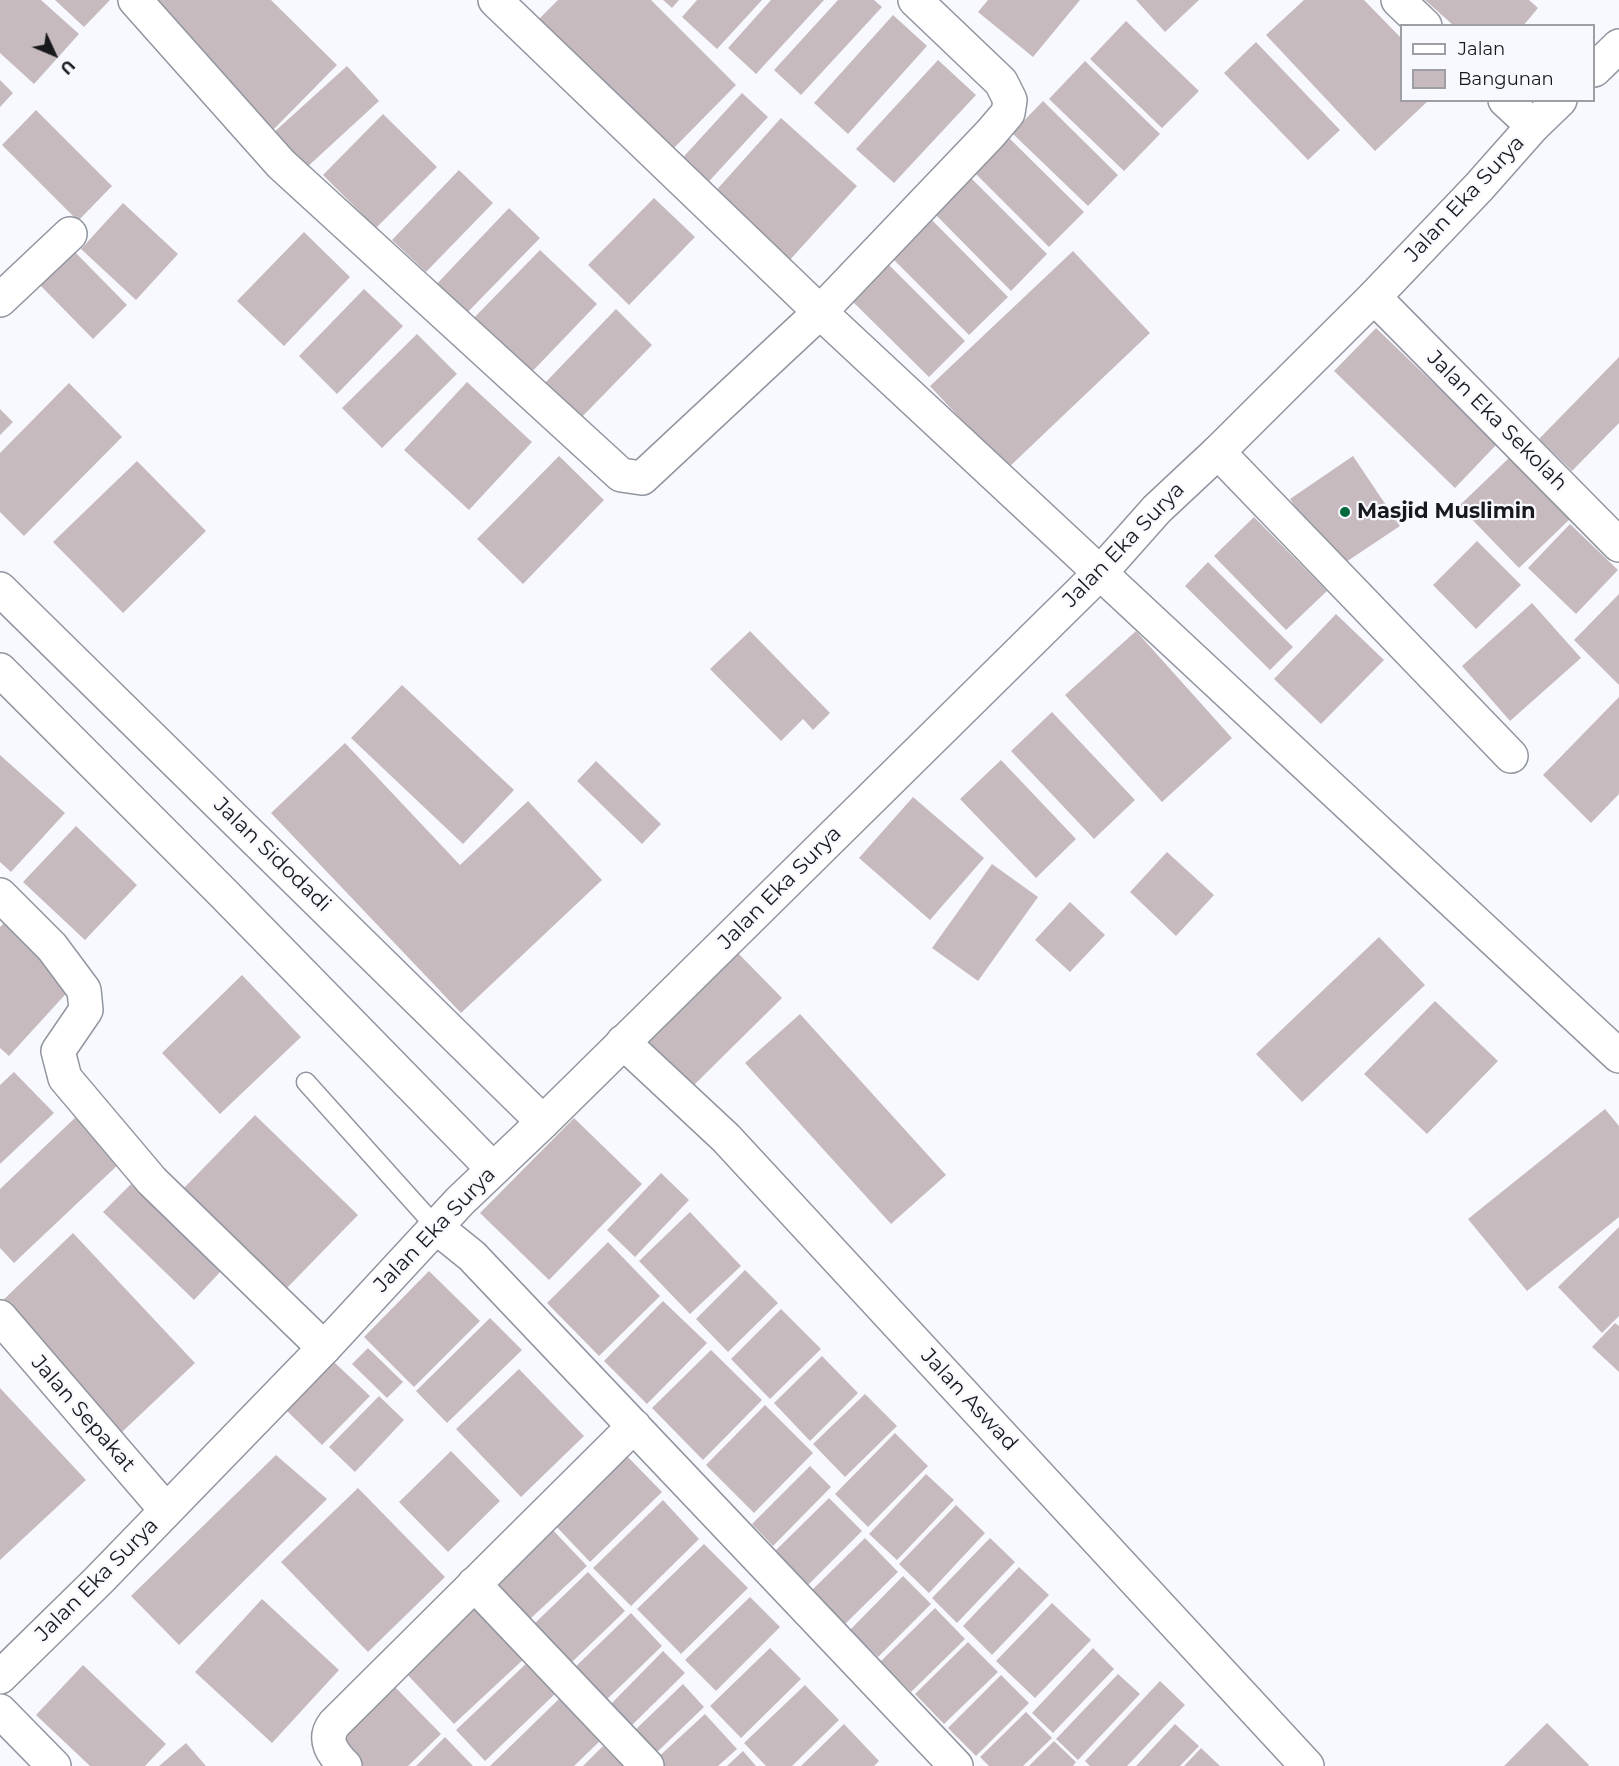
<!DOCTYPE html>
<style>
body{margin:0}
#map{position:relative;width:1619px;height:1766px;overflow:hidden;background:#f8f9fe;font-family:Montserrat,sans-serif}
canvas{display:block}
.legend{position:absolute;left:1400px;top:24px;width:195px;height:78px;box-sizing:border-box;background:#f8f9fe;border:2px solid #9e9fa4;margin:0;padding:8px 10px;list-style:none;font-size:18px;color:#18191d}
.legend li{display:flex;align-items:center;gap:12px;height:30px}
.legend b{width:30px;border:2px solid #9e9fa4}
.north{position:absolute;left:24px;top:24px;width:60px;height:60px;-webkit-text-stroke:4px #f8f9fe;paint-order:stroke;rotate:134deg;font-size:16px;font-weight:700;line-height:24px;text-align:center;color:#18191d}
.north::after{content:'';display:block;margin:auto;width:21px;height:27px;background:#18191d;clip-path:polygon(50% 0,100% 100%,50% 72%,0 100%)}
</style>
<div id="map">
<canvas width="1619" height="1766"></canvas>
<ul class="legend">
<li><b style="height:8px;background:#fff"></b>Jalan</li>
<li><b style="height:16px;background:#c6babf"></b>Bangunan</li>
</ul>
<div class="north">U</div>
</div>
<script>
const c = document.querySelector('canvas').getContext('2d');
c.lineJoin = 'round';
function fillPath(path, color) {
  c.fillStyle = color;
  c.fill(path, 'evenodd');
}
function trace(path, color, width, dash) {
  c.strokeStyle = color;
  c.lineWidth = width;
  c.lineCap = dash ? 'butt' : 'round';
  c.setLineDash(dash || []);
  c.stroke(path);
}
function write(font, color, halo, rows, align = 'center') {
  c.font = font + ' Montserrat,sans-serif';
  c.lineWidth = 4.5;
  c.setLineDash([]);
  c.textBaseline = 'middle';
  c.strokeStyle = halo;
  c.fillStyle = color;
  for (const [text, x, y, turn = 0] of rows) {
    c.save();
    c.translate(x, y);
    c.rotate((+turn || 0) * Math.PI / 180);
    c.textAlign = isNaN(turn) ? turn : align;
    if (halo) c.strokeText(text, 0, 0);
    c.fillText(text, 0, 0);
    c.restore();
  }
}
fillPath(new Path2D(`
 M0 0H41L79 34 34 84 0 53Z
 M55 0H110L84 27Z
 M141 0H271L337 65 273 130Z
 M558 0H651L736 85 670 152 536 22Z
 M663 0H679L672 8Z
 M697 0H762L717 49 682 17Z
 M771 0H824L756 74 728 48Z
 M838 0H874L882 7 801 95 774 70Z
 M988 0H1080L1033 57 978 12Z
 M1136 0H1199L1165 32Z
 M1304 0H1364L1402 39V100H1429L1375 151 1266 35Z
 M1425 0H1529L1538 8 1523 26H1454Z
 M893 15 927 46 848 134 814 103Z
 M1126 21 1199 91 1162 128 1090 59Z
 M1256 42 1340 130 1308 160 1224 73Z
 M938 60 976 95 894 183 856 149Z
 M1085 61 1160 134 1124 171 1049 99Z
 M347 66 379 101 305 169 272 134Z
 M0 80 13 93 0 107Z
 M742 93 768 117 702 189 676 165Z
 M1043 101 1118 175 1088 206 1012 133Z
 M36 110 112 186 78 221 2 145Z
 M383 114 437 167 376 228 323 175Z
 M781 118 857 186 788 262 712 195Z
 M1007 136 1084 212 1049 247 973 171Z
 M459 170 493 203 426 272 392 240Z
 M969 176 1047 254 1011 291 933 212Z
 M654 198 695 237 629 305 588 265Z
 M123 203 178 254 136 300 81 249Z
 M509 208 540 238 460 320 430 291Z
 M929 217 1008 297 969 335 890 256Z
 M304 232 350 277 284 346 237 301Z
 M71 248 127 305 93 339 37 282Z
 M540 250 597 304 526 378 469 323Z
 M1073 251 1150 333 1007 469 930 386Z
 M885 261 965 341 929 377 848 297Z
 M364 289 403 326 337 394 299 356Z
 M616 309 652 345 578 421 542 386Z
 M1376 328 1497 444 1455 488 1334 371Z
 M417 334 457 374 382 448 342 408Z
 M1619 357V423L1572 471 1539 439Z
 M467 382 532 442 469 510 404 450Z
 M69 383 122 437 24 536 0 512V453Z
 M0 409 13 422 0 435Z
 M559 456 604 500 523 584 477 539Z
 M1353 456 1400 526 1337 568 1290 499Z
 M1510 457 1570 519 1519 568 1459 506Z
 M137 461 206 531 123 613 53 542Z
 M1254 517 1327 591 1286 630 1214 556Z
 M1570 524 1618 570 1576 614 1528 568Z
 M1477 541 1521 585 1476 629 1433 585Z
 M1208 562 1293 647 1270 670 1185 586Z
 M1619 594V685L1574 640Z
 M1532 603 1581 658 1510 721 1462 666Z
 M1336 614 1384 660 1321 724 1274 679Z
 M750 631 830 713 813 730 803 719 781 741 710 669Z
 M1136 631 1232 738 1162 802 1065 695Z
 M402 685 514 790 463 844 351 738Z
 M1619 697V794L1591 823 1543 775Z
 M1052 712 1135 800 1094 839 1011 751Z
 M345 743 460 865 528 801 602 880 461 1013 271 813Z
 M0 755 65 813 11 872 0 862Z
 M1001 760 1076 839 1036 878 960 799Z
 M596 761 661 824 642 844 577 781Z
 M913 797 984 858 930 920 859 858Z
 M76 826 137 885 85 940 23 882Z
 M1167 852 1214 895 1176 936 1130 892Z
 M992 864 1038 897 978 981 932 948Z
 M1070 902 1105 935 1070 972 1035 940Z
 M4 923 73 986 9 1056 0 1048V927Z
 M1379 937 1425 985 1302 1102 1256 1054Z
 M733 948 782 998 691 1088 642 1038Z
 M242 975 301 1037 220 1114 162 1053Z
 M1435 1001 1498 1061 1427 1134 1364 1074Z
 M800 1014 946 1175 891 1224 745 1063Z
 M14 1072 54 1113 0 1164V1085Z
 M1605 1109 1619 1126V1217L1527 1291 1468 1219Z
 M78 1115 122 1161 14 1263 0 1248V1189Z
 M255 1115 358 1215 285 1290 182 1190Z
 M574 1118 642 1184 549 1280 480 1213Z
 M661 1173 689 1200 635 1257 607 1230Z
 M131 1184 221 1271 194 1300 103 1212Z
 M690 1212 741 1266 690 1314 639 1261Z
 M1619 1227V1316L1602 1333 1558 1287Z
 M73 1233 195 1363 122 1432 0 1303Z
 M608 1242 660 1296 599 1356 547 1303Z
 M745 1270 778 1303 728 1352 696 1319Z
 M429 1271 480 1321 414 1387 364 1337Z
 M663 1301 707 1343 647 1404 604 1361Z
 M781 1309 821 1349 770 1399 731 1359Z
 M490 1318 522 1350 447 1423 416 1391Z
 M1615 1323 1619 1326V1372L1592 1347Z
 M368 1348 403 1382 387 1398 352 1364Z
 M711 1350 762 1400 703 1460 652 1408Z
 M822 1356 858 1393 810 1441 774 1403Z
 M334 1362 370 1396 322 1445 286 1410Z
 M519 1369 584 1436 521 1497 456 1429Z
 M0 1388 86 1480 0 1560Z
 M865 1394 897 1426 845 1477 813 1444Z
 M379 1396 404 1420 355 1472 329 1447Z
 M765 1405 813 1453 754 1513 706 1465Z
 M895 1433 928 1466 868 1527 835 1494Z
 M451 1451 500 1501 448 1552 399 1502Z
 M625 1454 662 1492 590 1562 553 1523Z
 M276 1455 327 1499 179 1645 131 1596Z
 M810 1466 831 1487 773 1546 752 1524Z
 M926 1474 954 1500 897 1560 869 1534Z
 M358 1488 445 1577 368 1652 281 1562Z
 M829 1498 862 1531 807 1586 774 1552Z
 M663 1500 699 1539 631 1606 593 1568Z
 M956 1505 985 1533 929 1593 899 1564Z
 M550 1527 587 1566 529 1620 492 1580Z
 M865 1538 898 1572 844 1625 811 1591Z
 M990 1538 1015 1562 957 1623 932 1598Z
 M704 1544 748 1588 681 1654 637 1609Z
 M1019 1567 1049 1595 992 1655 963 1626Z
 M588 1572 625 1611 572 1662 535 1623Z
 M903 1576 931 1604 878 1657 850 1630Z
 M750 1597 780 1627 716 1691 685 1660Z
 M262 1599 339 1670 272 1743 195 1672Z
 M474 1602 526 1657 454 1724 403 1670Z
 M1052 1603 1091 1640 1035 1698 996 1661Z
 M935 1608 965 1639 911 1692 881 1661Z
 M631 1613 662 1646 601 1705 570 1672Z
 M968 1642 998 1672 944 1724 915 1694Z
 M770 1648 801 1679 741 1738 710 1706Z
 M1093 1648 1114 1669 1053 1733 1032 1713Z
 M663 1651 685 1673 629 1728 608 1707Z
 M530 1660 558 1691 485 1761 456 1730Z
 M83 1665 166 1744 145 1766H90L36 1715Z
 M1118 1674 1140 1694 1078 1760 1056 1739Z
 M1001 1675 1029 1703 976 1756 948 1728Z
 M1160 1681 1185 1705 1127 1766H1090L1085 1761Z
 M683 1684 704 1707 655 1754 633 1732Z
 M805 1685 839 1720 792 1766H766L744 1743Z
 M395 1687 441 1734 408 1766H358L337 1744Z
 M560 1698 601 1740 574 1766H490Z
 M1026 1712 1052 1738 1023 1766H989L980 1757Z
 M705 1714 737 1749 718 1766H658L654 1761Z
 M1547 1723 1589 1765 1588 1766H1504Z
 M844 1724 879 1761 874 1766H801Z
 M1175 1724 1199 1746 1180 1766H1136Z
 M445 1737 473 1766H416Z
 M1054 1741 1076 1762 1073 1766H1029Z
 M186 1743 206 1766H159Z
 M603 1746 623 1766H583Z
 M1201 1748 1220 1766H1184Z
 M743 1751 756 1766H727Z`), '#c6babf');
const lane = new Path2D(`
 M306 1082 436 1227`);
const street = new Path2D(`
 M135 0 281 164 621 475 642 478 820 312 990 134 1008 113 1010 100 1001 82 915 0
 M495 0 820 312 1619 1056
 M1398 0 1425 26
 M1505 100 1533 126
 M1374 297 1619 545
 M0 300 70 234
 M1218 452 1511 756
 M0 589 543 1122
 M0 670 224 894 493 1169
 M0 895 52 947 84 990 86 1010 58 1051 65 1078 152 1181 324 1348
 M623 1042 726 1138 1307 1766
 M436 1227 472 1256 956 1766
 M0 1317 166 1510
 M474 1584 647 1766
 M0 1711 54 1766
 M345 1766C333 1754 322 1740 334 1724L634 1426`);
const secondary = new Path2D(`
 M1594 70 1619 46
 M0 1677 99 1580 324 1348 460 1201 543 1122 1101 572 1157 509 1218 452 1374 297 1479 187 1533 126 1560 100`);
trace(lane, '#91959f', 21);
trace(street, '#91959f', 36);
trace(secondary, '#91959f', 36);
trace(lane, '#fff', 18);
trace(street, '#fff', 33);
trace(secondary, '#fff', 33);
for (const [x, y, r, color] of [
 [1345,512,6,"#02683e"]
]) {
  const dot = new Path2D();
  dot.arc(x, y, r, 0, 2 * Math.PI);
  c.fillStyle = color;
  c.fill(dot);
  trace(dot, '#f8f9fe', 2);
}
write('21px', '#18191d', '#f8f9fe', [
 ["Jalan Eka Surya",1465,199,-47],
 ["Jalan Eka Sekolah",1497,421,45],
 ["Jalan Eka Surya",1124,545,-46],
 ["Jalan Sidodadi",272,855,44],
 ["Jalan Eka Surya",780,888,-45],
 ["Jalan Eka Surya",435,1230,-46],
 ["Jalan Aswad",969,1400,47],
 ["Jalan Sepakat",83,1414,49],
 ["Jalan Eka Surya",97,1580,-45]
]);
write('bold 21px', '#18191d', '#f8f9fe', [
 ["Masjid Muslimin",1357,512]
], 'left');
</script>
